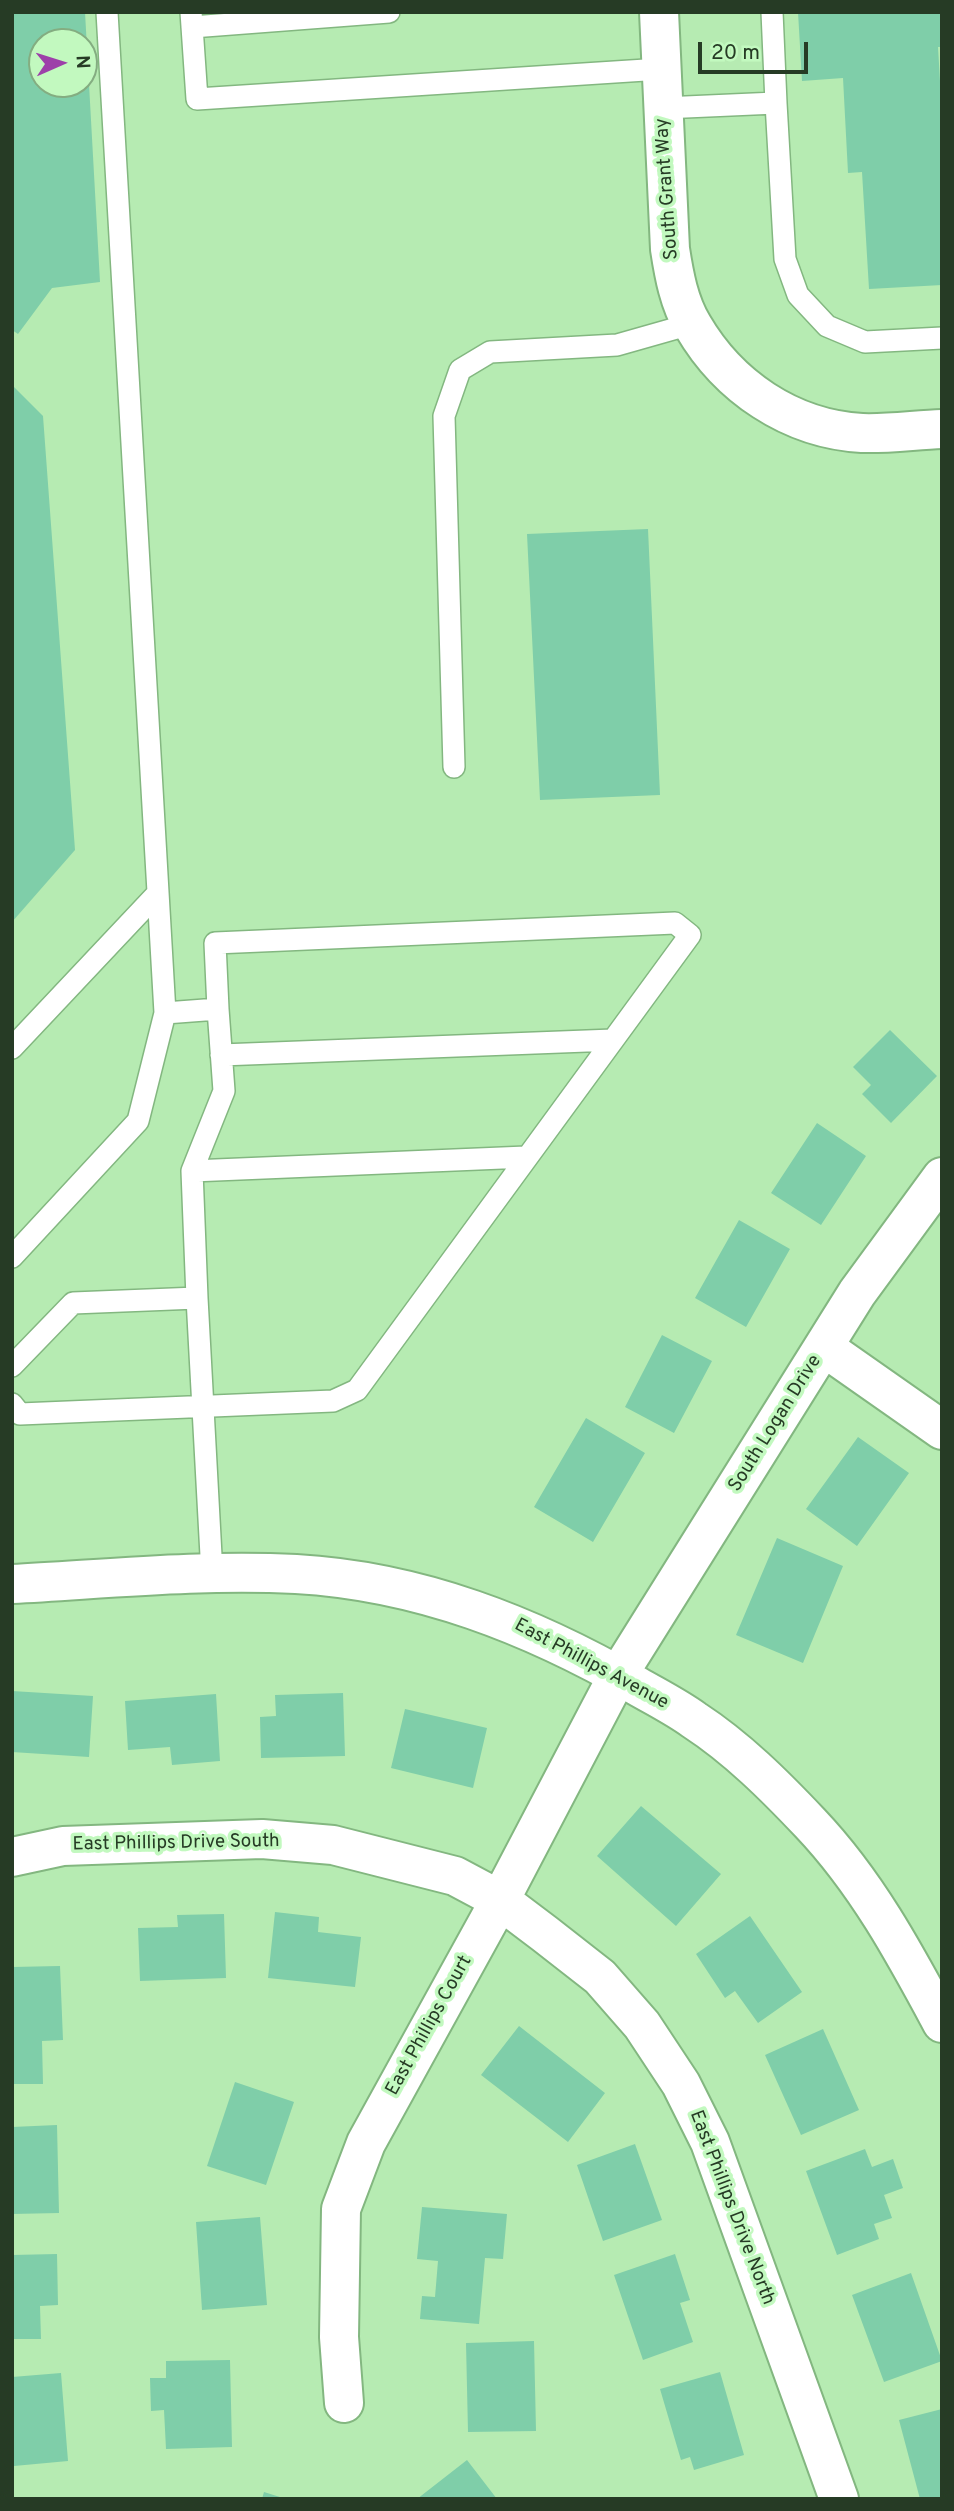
<!DOCTYPE html>
<style>
body{margin:0}
#map{position:relative;width:954px;height:2511px;overflow:hidden;background:#b6ebb2;font-family:Overpass,sans-serif}
canvas{display:block}
.frame{position:absolute;inset:0;border:14px solid #263b25;pointer-events:none}
.north{position:absolute;left:28px;top:28px;width:70px;height:70px;box-sizing:border-box;background:#c2f9bf;border:2px solid #84ad81;border-radius:50%;rotate:87deg;font-size:19px;font-weight:700;line-height:28px;text-align:center;color:#263b25}
.north::after{content:'';display:block;margin:auto;width:24px;height:32px;background:#9d40a9;clip-path:polygon(50% 0,100% 100%,50% 72%,0 100%)}
.scale{position:absolute;left:698px;top:42px;width:110px;height:32px;box-sizing:border-box;border:4px solid #263b25;border-top:0;padding-left:9px;font-size:21px;line-height:24px;white-space:nowrap;color:#263b25;-webkit-text-stroke:5px #c2f9bf;paint-order:stroke}
</style>
<div id="map">
<canvas width="954" height="2511"></canvas>
<div class="frame"></div>
<div class="north">N</div>
<div class="scale">20 m</div>
</div>
<script>
const c = document.querySelector('canvas').getContext('2d');
c.lineJoin = 'round';
function fillPath(path, color) {
  c.fillStyle = color;
  c.fill(path, 'evenodd');
}
function trace(path, color, width, dash) {
  c.strokeStyle = color;
  c.lineWidth = width;
  c.lineCap = dash ? 'butt' : 'round';
  c.setLineDash(dash || []);
  c.stroke(path);
}
function write(font, color, halo, rows, align = 'center') {
  c.font = font + ' Overpass,sans-serif';
  c.lineWidth = 7;
  c.setLineDash([]);
  c.textBaseline = 'middle';
  c.strokeStyle = halo;
  c.fillStyle = color;
  for (const [text, x, y, turn = 0] of rows) {
    c.save();
    c.translate(x, y);
    c.rotate((+turn || 0) * Math.PI / 180);
    c.textAlign = isNaN(turn) ? turn : align;
    if (halo) c.strokeText(text, 0, 0);
    c.fillText(text, 0, 0);
    c.restore();
  }
}
fillPath(new Path2D(`
 M12 12H85L100 282 52 288 18 334 12 330ZM42 42H84V84H42Z
 M798 12H942V47H938L942 115V285L869 289 862 172 848 173 843 78 802 81Z
 M12 385 43 416 75 850 12 922Z
 M648 529 660 795 540 800 527 534Z
 M890 1030 937 1076 891 1123 862 1094 871 1085 853 1067Z
 M817 1123 866 1156 821 1225 771 1193Z
 M739 1220 790 1249 746 1327 695 1298Z
 M662 1335 712 1361 674 1433 625 1407Z
 M586 1418 645 1453 593 1542 534 1507Z
 M858 1437 909 1473 857 1546 806 1509Z
 M777 1538 843 1566 803 1663 736 1635Z
 M12 1691 93 1696 89 1757 12 1752Z
 M343 1693 345 1756 261 1758 260 1717 276 1716 275 1695Z
 M216 1694 220 1761 172 1765 170 1747 128 1750 125 1701Z
 M405 1709 487 1728 473 1788 391 1768Z
 M641 1806 721 1874 676 1926 597 1856Z
 M275 1912 319 1917 318 1932 361 1937 355 1987 268 1978Z
 M224 1914 226 1978 140 1981 138 1928 178 1927 177 1915Z
 M750 1916 802 1992 758 2023 735 1991 725 1998 696 1954Z
 M60 1966 63 2040 42 2041 43 2084H12V1967Z
 M519 2026 605 2093 568 2142 481 2075Z
 M823 2029 859 2110 801 2135 765 2055Z
 M235 2082 294 2102 266 2185 207 2166Z
 M57 2125 59 2213 12 2214V2127Z
 M635 2144 662 2220 603 2241 577 2165Z
 M865 2149 872 2167 893 2159 903 2188 884 2195 892 2218 874 2224 879 2239 837 2255 806 2171Z
 M422 2207 507 2214 503 2259 485 2258 479 2324 420 2319 422 2296 435 2297 438 2261 417 2259Z
 M260 2217 267 2305 202 2310 196 2222Z
 M57 2254 58 2305 40 2306 41 2339H12V2255Z
 M675 2254 690 2300 680 2303 693 2342 643 2360 614 2275Z
 M911 2273 942 2361 884 2382 852 2295Z
 M534 2341 536 2431 468 2432 466 2343Z
 M230 2360 232 2447 166 2449 164 2410 151 2411 150 2378H166V2361Z
 M720 2372 744 2455 694 2470 690 2457 681 2460 660 2389Z
 M61 2373 68 2461 14 2466 12 2377Z
 M942 2409V2499H920L899 2420Z
 M467 2460 497 2499H417Z
 M264 2492 283 2498V2499H262Z`), '#7fcea9');
const service = new Path2D(`
 M191 12 197 99 661 69
 M192 27 389 12
 M776 103 785 259 798 295 827 326 865 342 942 338
 M663 108 776 103 772 12
 M454 767 444 416 460 370 490 352 617 345 691 324
 M12 1048 158 893
 M221 1055 613 1040
 M192 1171 526 1157
 M12 1257 138 1121 165 1013 107 12
 M197 1298 192 1171 224 1091 218 1009
 M12 1366 73 1303 197 1298 212 1574
 M12 1404 20 1414 333 1401 357 1390 690 935 675 923 215 943 218 1009 165 1013`);
const minor = new Path2D(`
 M659 12 670 249C674 275 679 303 693 326 728 386 790 429 862 433 888 434 915 430 942 429
 M825 1348 942 1430
 M12 1857 63 1846 262 1839 333 1845 455 1876 500 1900 545 1934 600 1977 642 2025 681 2084 710 2142 839 2499
 M344 2403 339 2337 341 2209 366 2143 500 1900 618 1675 857 1293 942 1177`);
const tertiary = new Path2D(`
 M12 1584C106 1579 202 1569 296 1574 419 1581 531 1625 637 1686 656 1697 676 1707 694 1720 737 1748 775 1786 810 1823 866 1882 904 1952 942 2023`);
trace(service, '#83b780', 24);
trace(minor, '#83b780', 42);
trace(tertiary, '#83b780', 42);
trace(service, '#fff', 21);
trace(minor, '#fff', 38);
trace(tertiary, '#fff', 38);
write('19px', '#263b25', '#c2f9bf', [
 ["South Grant Way",668,189,-94],
 ["South Logan Drive",776,1424,-58],
 ["East Phillips Avenue",591,1665,28],
 ["East Phillips Drive South",176,1844,-1],
 ["East Phillips Court",430,2026,-61],
 ["East Phillips Drive North",731,2208,69]
]);
</script>
